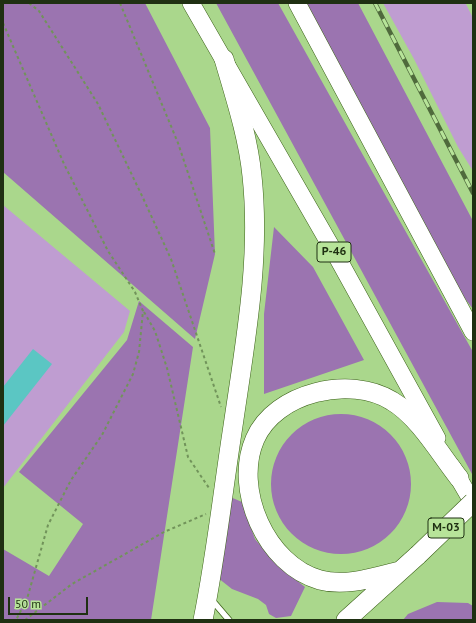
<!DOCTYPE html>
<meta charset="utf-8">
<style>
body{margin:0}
#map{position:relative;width:476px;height:623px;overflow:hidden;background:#aad78c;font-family:"PT Sans",sans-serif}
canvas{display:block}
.frame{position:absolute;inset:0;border:4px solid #1f3012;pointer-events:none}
.scale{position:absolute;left:8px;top:597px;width:80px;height:18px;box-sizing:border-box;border:2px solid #1f3012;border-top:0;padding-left:5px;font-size:12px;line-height:14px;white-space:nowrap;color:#1f3012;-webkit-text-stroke:3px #b7e499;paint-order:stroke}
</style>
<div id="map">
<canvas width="476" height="623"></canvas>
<div class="frame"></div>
<div class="scale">50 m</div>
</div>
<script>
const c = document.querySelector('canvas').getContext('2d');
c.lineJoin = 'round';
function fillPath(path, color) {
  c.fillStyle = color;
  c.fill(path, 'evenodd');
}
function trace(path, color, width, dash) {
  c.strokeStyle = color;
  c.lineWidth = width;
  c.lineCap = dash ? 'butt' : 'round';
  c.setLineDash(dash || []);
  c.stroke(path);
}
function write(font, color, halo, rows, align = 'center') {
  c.font = font + ' "PT Sans",sans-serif';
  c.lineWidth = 4;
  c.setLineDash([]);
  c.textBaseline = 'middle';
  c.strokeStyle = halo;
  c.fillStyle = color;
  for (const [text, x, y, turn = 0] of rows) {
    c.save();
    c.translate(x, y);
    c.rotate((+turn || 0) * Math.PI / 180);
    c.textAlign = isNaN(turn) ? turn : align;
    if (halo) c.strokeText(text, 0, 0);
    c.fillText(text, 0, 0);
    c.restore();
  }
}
fillPath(new Path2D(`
 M383 3 466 4 473 18V171L458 147 414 59Z
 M3 205 130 311 124 332 3 488Z`), '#bf9dd1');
fillPath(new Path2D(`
 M3 3H145L210 128 215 254 195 339 3 172Z
 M216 3H278L473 352 472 474Z
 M306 3H358L473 221V309L463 296Z
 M274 227 313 267 364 360 264 394V314Z
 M139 301 193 347 151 620H3V549L49 576 83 524 19 472 127 340Z
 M271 484a70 70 0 1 1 140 0a70 70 0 1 1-140 0Z
 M228 496 242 502 255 539 276 564 305 587 291 616 276 618 269 614 266 605 258 599 232 589 218 578Z
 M437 602 468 603 473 606V620H403L408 614Z`), '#9b74b0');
fillPath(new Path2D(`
 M33 349 52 364 3 426V387Z`), '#5bc6c3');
const lane = new Path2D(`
 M211 599 229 620`);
const primary = new Path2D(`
 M191 3 336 255 437 438
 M297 3 473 332
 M452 467 473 503`);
const highway = new Path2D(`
 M400 571C375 577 346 587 320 580 266 565 233 489 255 439 275 392 351 375 392 401 419 417 440 454 459 478
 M203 620C216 556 223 490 233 426 245 343 261 259 252 176 248 136 235 97 224 59
 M346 620 418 555`);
trace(lane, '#3a6017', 7);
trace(primary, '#3a6017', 18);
trace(highway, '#3a6017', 20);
trace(new Path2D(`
 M29 3 39 11 98 104 143 198 171 259 221 407
 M120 3 178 143 215 254
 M3 23 64 164 108 251 135 292 143 311 139 352 133 374 102 435 71 480 48 525 27 599 16 620
 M144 312 155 331 167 368 188 457 209 488
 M25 620 72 584 164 532 206 514`), '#71935a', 2, [3, 3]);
trace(lane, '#fff', 5.5);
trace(primary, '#fff', 17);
trace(highway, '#fff', 19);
const rail = new Path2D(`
 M375 3 473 193`);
trace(rail, '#4f6a3c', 4.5);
trace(rail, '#b7e499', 3, [9]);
const highwayBridge = new Path2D(`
 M418 555 473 502`);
trace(highwayBridge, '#3a6017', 20, []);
trace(highwayBridge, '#fff', 19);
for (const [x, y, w] of [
 [334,252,34],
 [446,528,36]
]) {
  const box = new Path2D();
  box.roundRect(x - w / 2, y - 10, w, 20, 3);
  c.fillStyle = '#b7e499';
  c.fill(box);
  trace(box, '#1f3012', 1);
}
write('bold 12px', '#1f3012', null, [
 ["Р-46",334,252],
 ["М-03",446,528]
]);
</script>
